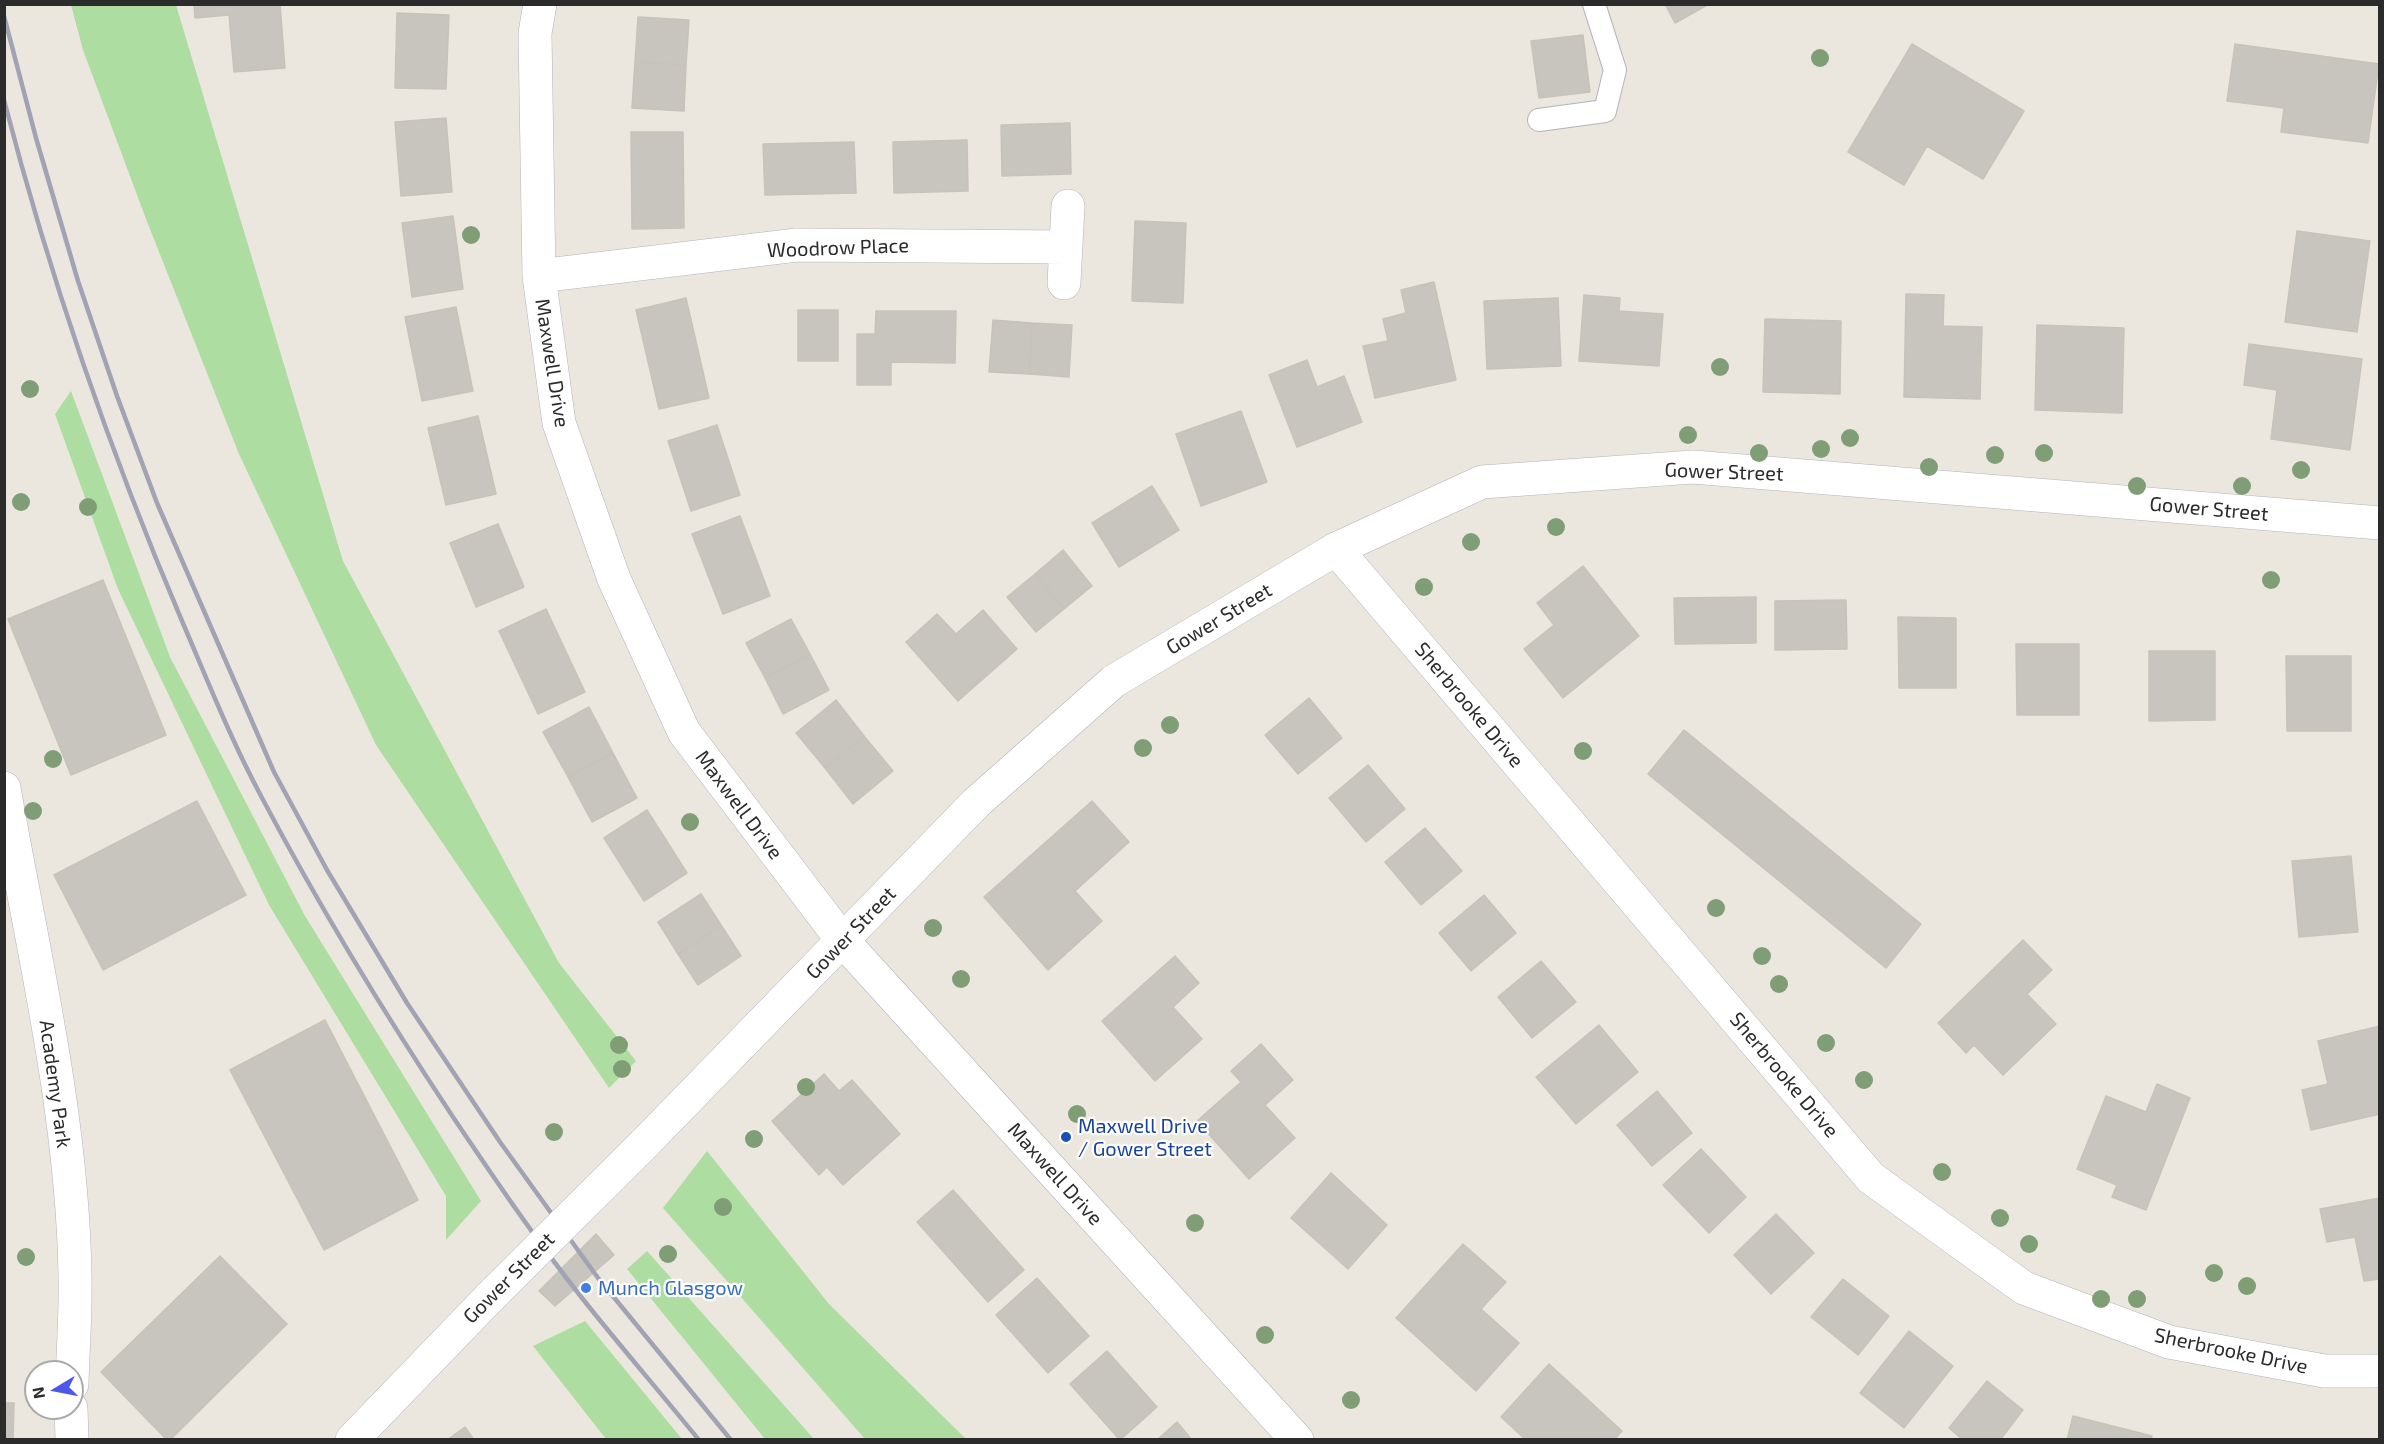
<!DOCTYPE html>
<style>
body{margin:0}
#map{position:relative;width:2384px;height:1444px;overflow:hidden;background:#ebe7de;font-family:"Exo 2",sans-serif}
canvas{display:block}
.frame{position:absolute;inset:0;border:6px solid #2b2b2b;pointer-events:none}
.north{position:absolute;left:24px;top:1360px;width:60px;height:60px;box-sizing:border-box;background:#fff;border:2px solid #aaa;border-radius:50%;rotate:260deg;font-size:16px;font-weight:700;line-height:24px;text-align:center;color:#2b2b2b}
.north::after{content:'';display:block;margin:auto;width:21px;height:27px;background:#4d58ea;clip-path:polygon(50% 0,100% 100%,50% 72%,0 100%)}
</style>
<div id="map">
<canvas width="2384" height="1444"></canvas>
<div class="frame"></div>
<div class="north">N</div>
</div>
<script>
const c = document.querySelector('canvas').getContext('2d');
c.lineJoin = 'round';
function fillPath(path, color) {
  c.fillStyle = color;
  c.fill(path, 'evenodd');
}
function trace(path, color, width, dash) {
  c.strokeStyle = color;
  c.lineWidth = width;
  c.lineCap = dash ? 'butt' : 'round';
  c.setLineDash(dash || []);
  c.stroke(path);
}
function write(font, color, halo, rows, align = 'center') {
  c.font = font + ' "Exo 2",sans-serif';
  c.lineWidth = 4.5;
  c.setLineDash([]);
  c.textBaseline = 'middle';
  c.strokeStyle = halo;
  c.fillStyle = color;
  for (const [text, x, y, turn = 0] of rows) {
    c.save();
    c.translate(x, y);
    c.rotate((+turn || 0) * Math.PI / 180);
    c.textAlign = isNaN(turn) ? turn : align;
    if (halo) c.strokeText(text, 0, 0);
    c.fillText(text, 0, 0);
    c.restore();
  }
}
fillPath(new Path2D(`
 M71 5H176L343 561 559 963 636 1061 609 1088 376 745 239 454 146 219 83 50Z
 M71 391 170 657 305 916 481 1201 446 1240V1196L269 905 118 589 55 414Z
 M707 1151 829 1304 966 1439H865L663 1208Z
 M647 1251 814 1439H765L627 1269Z
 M585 1321 682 1439H606L533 1346Z`), '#addda0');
const building = new Path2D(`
 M194 4H280L285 68 234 72 229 15 195 18Z
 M1665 4H1709L1675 23Z
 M397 13 449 15 446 89 395 88Z
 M638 17 689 20 686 65 635 62Z
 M1583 35 1590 92 1539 98 1531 41Z
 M1912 44 2024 111 1983 179 1927 146 1904 185 1848 152Z
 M2235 44 2379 64 2368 143 2281 132 2284 108 2227 101Z
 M635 62 686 65 684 111 632 108Z
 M446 118 452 192 401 196 395 122Z
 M1070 123 1071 174 1002 176 1001 125Z
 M631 132H683L684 228 632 229Z
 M967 140 968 191 894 193 893 142Z
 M854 142 856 193 765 195 763 144Z
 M453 216 463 289 412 297 402 223Z
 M1135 221 1186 223 1183 303 1132 301Z
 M2297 231 2370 241 2357 332 2285 322Z
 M1434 282 1456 380 1375 398 1363 346 1388 341 1383 319 1406 313 1401 290Z
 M1906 294 1944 295 1943 326 1982 327 1980 399 1904 397Z
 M1584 295 1620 298 1619 311 1663 314 1659 366 1579 361Z
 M686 298 709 398 659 409 636 310Z
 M1558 298 1561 366 1487 369 1484 301Z
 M456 307 473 391 422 401 405 317Z
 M798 310H838V361H798Z
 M876 311H956L955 363 891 362V385H857V334H875Z
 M1765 319 1841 321 1840 394 1763 392Z
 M993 320 1032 323 1029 374 989 372Z
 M1032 323 1072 325 1069 377 1029 374Z
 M2037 325 2124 328 2122 413 2035 410Z
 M2249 344 2362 359 2350 450 2271 439 2277 390 2244 385Z
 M1307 360 1317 387 1344 376 1362 422 1297 447 1269 375Z
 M1241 411 1267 482 1201 506 1176 434Z
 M478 416 496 494 446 505 428 428Z
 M717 425 740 495 691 511 668 441Z
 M1152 486 1179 530 1119 567 1092 523Z
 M740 516 770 596 723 614 692 534Z
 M498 524 524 587 476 607 450 543Z
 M1063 550 1092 586 1064 609 1035 574Z
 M1583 566 1639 636 1563 698 1524 649 1554 625 1537 603Z
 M1035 574 1064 609 1036 632 1007 597Z
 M103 580 166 735 71 775 8 619Z
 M1756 597V643L1675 644 1674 598Z
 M1846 600 1847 649 1775 650V601Z
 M546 609 585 692 538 714 499 631Z
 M983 610 1017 649 958 701 906 642 937 614 956 634Z
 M1898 617 1956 618V688H1899Z
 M791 619 810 654 765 678 746 643Z
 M2016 644H2079V715H2017Z
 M2149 651H2215V720L2149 721Z
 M810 654 829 690 783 714 765 678Z
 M2286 656H2351V731H2287Z
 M1309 698 1342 738 1298 774 1265 735Z
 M836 700 864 736 825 768 796 733Z
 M589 707 613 753 568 777 543 732Z
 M1684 730 1921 924 1886 968 1648 774Z
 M864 736 893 771 853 804 825 768Z
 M613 753 637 798 592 822 568 777Z
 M1368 765 1405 809 1366 842 1329 798Z
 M197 801 246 895 103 970 54 875Z
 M1092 801 1129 842 1075 891 1102 921 1048 970 984 897Z
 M647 810 687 873 644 901 604 838Z
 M1425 828 1462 871 1421 905 1385 862Z
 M2351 856 2358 932 2299 937 2292 861Z
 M701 894 721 925 678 954 658 922Z
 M1484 895 1516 933 1471 971 1439 933Z
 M721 925 741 956 698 985 678 954Z
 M2023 940 2052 970 2027 994 2056 1024 2003 1075 1974 1045 1966 1053 1938 1023Z
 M1175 956 1199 983 1173 1007 1202 1039 1155 1081 1102 1021Z
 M1541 961 1576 1002 1532 1038 1498 997Z
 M325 1020 418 1200 324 1250 230 1070Z
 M1599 1025 1638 1072 1576 1124 1536 1077Z
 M2380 1026V1114L2311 1130 2302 1090 2328 1084 2318 1041Z
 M1261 1044 1293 1080 1265 1105 1295 1138 1249 1179 1197 1121 1241 1082 1231 1071Z
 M824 1074 839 1091 852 1080 900 1134 843 1185 827 1167 819 1175 772 1121Z
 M2157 1084 2190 1098 2146 1210 2112 1197 2117 1185 2077 1169 2106 1096 2146 1112Z
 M1657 1091 1692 1133 1652 1166 1617 1125Z
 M1701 1149 1746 1197 1709 1233 1663 1185Z
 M1331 1173 1387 1225 1348 1269 1291 1218Z
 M953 1190 1024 1270 988 1302 917 1222Z
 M2380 1198V1279L2364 1281 2355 1237 2327 1242 2320 1209Z
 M1776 1214 1814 1253 1771 1294 1734 1255Z
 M596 1234 614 1255 555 1306 539 1291Z
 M1463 1244 1506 1282 1481 1309 1519 1343 1476 1391 1396 1318Z
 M220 1256 287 1324 170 1440H167L101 1372Z
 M1037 1278 1089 1336 1048 1373 996 1315Z
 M1843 1279 1889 1316 1858 1355 1811 1317Z
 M1909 1331 1953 1366 1904 1428 1860 1393Z
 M1107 1351 1157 1407 1120 1440 1070 1384Z
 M1549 1364 1622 1431 1614 1440H1526L1501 1417Z
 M1987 1381 2023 1410 2000 1440H1963L1949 1428Z
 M4 1403H14L13 1440H4Z
 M2073 1416 2152 1436 2151 1440H2067Z
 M1177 1422 1192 1440H1157Z
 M465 1427 474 1440H447Z`);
fillPath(building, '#c7c5bd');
trace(building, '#c7c3b8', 1.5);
const lane = new Path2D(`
 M1539 120 1605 111 1615 70 1594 4`);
const street = new Path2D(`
 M540 4 535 33 539 276 559 423 614 579 684 732 843 941 1297 1440
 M539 276 797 245 1066 247
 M1064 283 1068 206
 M1336 549 1871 1178 2024 1288 2169 1342 2324 1371H2380
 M4 788C32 948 72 1110 75 1274 76 1311 73 1347 72 1384
 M644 1144 976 803 1114 681 1336 549 1482 482 1693 467 2380 523
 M71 1408 72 1440
 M352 1440 491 1296`);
trace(lane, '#b2b3bd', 24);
trace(street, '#b2b3bd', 34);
trace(lane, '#fff', 22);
trace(street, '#fff', 33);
trace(new Path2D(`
 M4 16 36 138 78 281 117 396 157 503 274 772 327 870 407 1003 500 1142 598 1278 731 1440
 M4 100C50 278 110 452 182 621 207 679 231 740 261 796 319 906 384 1013 453 1117 494 1178 536 1240 582 1298 620 1346 660 1392 699 1440`), '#a1a2b3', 4.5);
const streetBridge = new Path2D(`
 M491 1296 644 1144`);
trace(streetBridge, '#b2b3bd', 34, []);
trace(streetBridge, '#fff', 33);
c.fillStyle = '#7f9e76';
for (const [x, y] of [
 [1820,58],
 [471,235],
 [1720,367],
 [30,389],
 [1688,435],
 [1850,438],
 [1821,449],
 [1759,453],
 [2044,453],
 [1995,455],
 [1929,467],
 [2301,470],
 [2137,486],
 [2242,486],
 [21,502],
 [88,507],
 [1556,527],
 [1471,542],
 [2271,580],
 [1424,587],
 [1170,725],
 [1143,748],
 [1583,751],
 [53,759],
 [33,811],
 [690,822],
 [1716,908],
 [933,928],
 [1762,956],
 [961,979],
 [1779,984],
 [1826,1043],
 [619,1045],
 [622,1069],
 [1864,1080],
 [806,1087],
 [1077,1114],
 [554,1132],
 [754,1139],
 [1942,1172],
 [723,1207],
 [2000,1218],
 [1195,1223],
 [2029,1244],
 [668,1254],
 [26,1257],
 [2214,1273],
 [2247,1286],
 [2101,1299],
 [2137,1299],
 [1265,1335],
 [1351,1400]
]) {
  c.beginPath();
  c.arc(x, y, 9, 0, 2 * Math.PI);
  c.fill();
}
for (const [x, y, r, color] of [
 [1066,1137,6,"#1a4fb4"],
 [586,1288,6,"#3f7fe0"]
]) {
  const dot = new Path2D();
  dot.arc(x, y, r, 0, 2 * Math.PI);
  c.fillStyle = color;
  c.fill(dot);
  trace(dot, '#fff', 2);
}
write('20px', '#2b2b2b', '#fff', [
 ["Woodrow Place",838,248,-2],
 ["Maxwell Drive",552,363,81],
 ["Gower Street",1724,472,2],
 ["Gower Street",2209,509,5],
 ["Gower Street",1219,619,-31],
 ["Sherbrooke Drive",1469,705,50],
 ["Maxwell Drive",739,805,53],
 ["Gower Street",851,933,-46],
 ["Sherbrooke Drive",1784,1075,50],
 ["Academy Park",55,1084,82],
 ["Maxwell Drive",1055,1174,48],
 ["Gower Street",509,1278,-45],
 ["Sherbrooke Drive",2231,1351,12]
]);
write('20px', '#164399', '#fff', [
 ["Maxwell Drive",1078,1126],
 ["/ Gower Street",1078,1149]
], 'left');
write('20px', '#366cbe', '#fff', [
 ["Munch Glasgow",598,1288]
], 'left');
</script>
